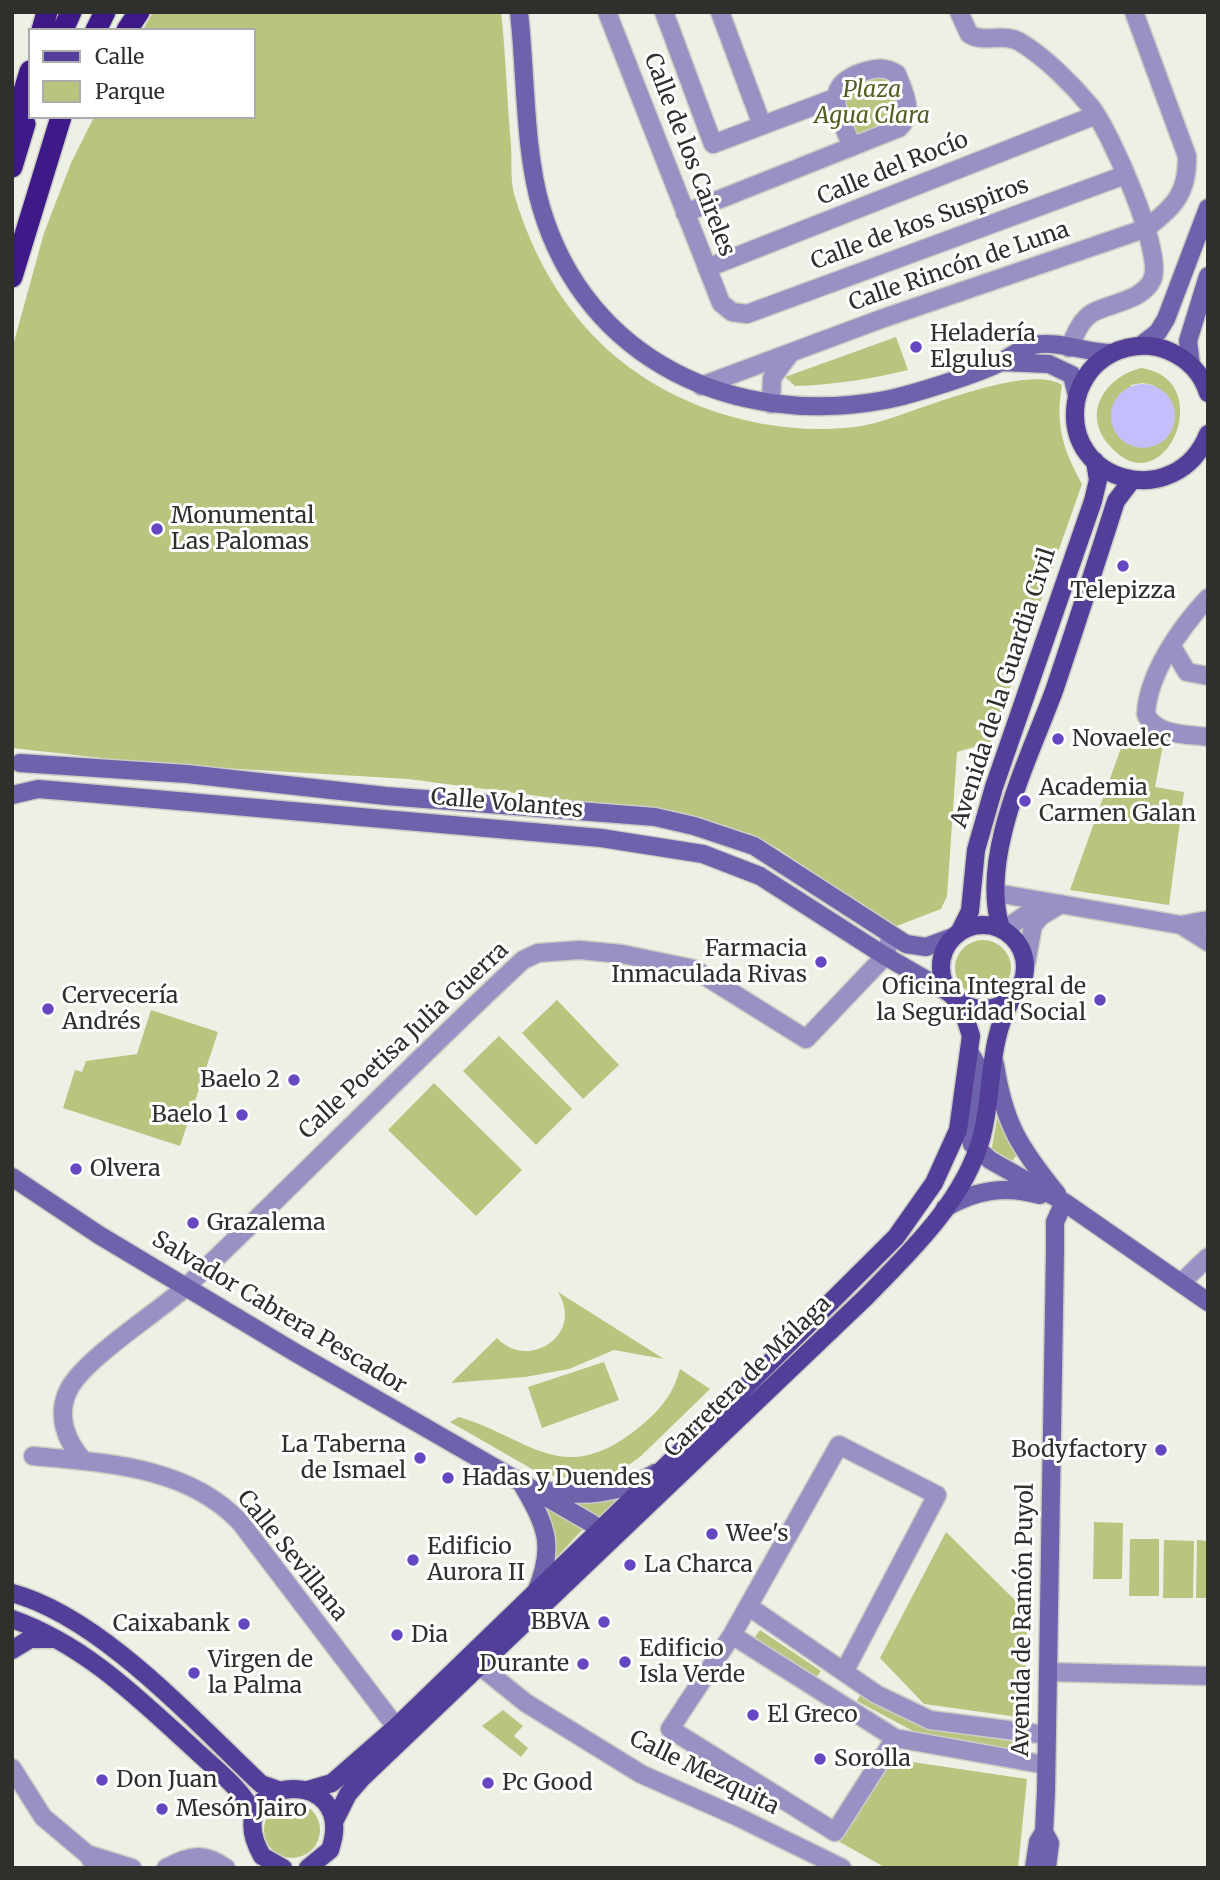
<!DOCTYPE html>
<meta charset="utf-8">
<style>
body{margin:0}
#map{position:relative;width:1220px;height:1880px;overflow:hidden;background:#edf0e5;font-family:Merriweather,serif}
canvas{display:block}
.frame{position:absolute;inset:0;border:14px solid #2f302c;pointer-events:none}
.legend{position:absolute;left:28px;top:28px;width:228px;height:91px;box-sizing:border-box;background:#fff;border:2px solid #acacab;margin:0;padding:9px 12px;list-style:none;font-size:21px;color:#2f302c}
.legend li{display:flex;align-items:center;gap:14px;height:35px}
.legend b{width:35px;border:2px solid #acacab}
</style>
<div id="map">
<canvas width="1220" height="1880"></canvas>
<div class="frame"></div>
<ul class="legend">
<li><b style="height:9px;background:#533f9a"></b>Calle</li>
<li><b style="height:19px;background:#b9c47f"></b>Parque</li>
</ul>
</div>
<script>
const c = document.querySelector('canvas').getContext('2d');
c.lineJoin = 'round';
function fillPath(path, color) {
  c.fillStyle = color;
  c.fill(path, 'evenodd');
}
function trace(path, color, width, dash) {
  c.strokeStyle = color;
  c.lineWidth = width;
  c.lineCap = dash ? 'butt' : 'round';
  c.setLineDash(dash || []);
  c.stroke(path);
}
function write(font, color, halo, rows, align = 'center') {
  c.font = font + ' Merriweather,serif';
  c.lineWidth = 6;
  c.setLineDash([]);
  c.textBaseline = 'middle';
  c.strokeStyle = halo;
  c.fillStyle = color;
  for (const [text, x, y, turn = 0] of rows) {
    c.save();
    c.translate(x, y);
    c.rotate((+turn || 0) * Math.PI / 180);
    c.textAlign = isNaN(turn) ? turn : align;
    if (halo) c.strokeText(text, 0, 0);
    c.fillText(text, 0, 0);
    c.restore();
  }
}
fillPath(new Path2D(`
 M153 12H501C506 56 507 101 511 145 512 161 510 182 515 197 552 320 637 400 763 424 800 430 842 432 879 422 918 411 1028 363 1062 385 1055 424 1063 450 1082 484L991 742 957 752 947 896 941 909 894 927 777 848 752 835 661 812 408 779 156 764 12 748V349L44 233 71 163 94 117H254V30H143Z
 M890 69 908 115 852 147 838 87Z
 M896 337 908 370C870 379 834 385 795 386L785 377Z
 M1141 368C1220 379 1164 510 1109 445 1081 412 1106 377 1141 368ZM1142 383 1153 385 1175 418C1168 450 1132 457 1114 429L1131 385Z
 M1126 734 1163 745 1155 787 1184 792 1169 905 1070 890Z
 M955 968a28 28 0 1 1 56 0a28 28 0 1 1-56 0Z
 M557 1000 619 1065 583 1099 522 1033Z
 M151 1010 218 1032 180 1146 63 1108 75 1070 82 1072 86 1061 137 1054Z
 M499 1036 572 1109 536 1145 463 1071Z
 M434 1083 522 1170 476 1216 388 1130Z
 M998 1113 1018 1153 1008 1167 991 1153Z
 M558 1292 664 1359 614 1350 569 1369 525 1377 451 1383 497 1338C527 1371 585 1336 558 1292Z
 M604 1362 619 1400 542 1428 528 1387Z
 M680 1369 710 1389 641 1456 610 1479H571L539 1473 450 1422 459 1417C532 1439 562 1488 637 1429 659 1411 672 1397 680 1369Z
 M623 1494 598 1519 560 1498Z
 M534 1498 583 1529 552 1562Z
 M1094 1522 1123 1523 1122 1579H1093Z
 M946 1532 1027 1612 1025 1718 924 1704 880 1658Z
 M1130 1539H1159V1596H1129Z
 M1164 1540 1194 1541 1193 1598H1163Z
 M1197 1540 1208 1541V1598H1196Z
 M760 1630 821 1671 815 1679 754 1638Z
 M861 1693 927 1729 1017 1742 1013 1752 926 1738 857 1701Z
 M503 1710 523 1726 514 1736 528 1748 521 1757 482 1726Z
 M892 1759 1027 1779 1018 1868H886L838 1841Z
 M264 1830a28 28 0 1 1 56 0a28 28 0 1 1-56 0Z`), '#b9c47f');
fillPath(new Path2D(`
 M1111 416a32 32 0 1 1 64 0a32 32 0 1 1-64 0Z`), '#c5befc');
const street = new Path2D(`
 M607 12 721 303 732 312 747 314 1125 175
 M664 12 713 144 835 98
 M720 12 762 125
 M959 12 969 34C984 44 1003 32 1020 42 1045 57 1072 84 1091 107 1110 131 1165 254 1152 280 1142 301 1110 303 1092 313 1080 321 1075 335 1069 348
 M685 213 899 128C915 112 904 93 897 74 884 66 874 68 860 73 819 88 841 117 852 147
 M707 268 1096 115
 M701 386 881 319 1147 228C1174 206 1188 194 1187 156L1134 12
 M771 404 772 378 789 355
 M1208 598C1181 627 1148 673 1146 714 1155 736 1187 734 1208 737
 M1172 647 1187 672 1208 676
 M996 893 1181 925 1208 920
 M1181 925 1208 942
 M1004 930 1030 912 1047 906
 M1026 964 1033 925 1041 916 1061 904
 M1181 1283 1208 1257
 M33 1456C106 1463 187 1466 240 1522L396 1727
 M84 1461C65 1441 56 1414 69 1389 86 1357 159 1312 188 1285 301 1178 409 1066 523 960L538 953 579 950 622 954 694 969 806 1039 885 956 891 936
 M748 1606 876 1694 930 1720 1047 1735
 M732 1635 895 1738 1046 1765
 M480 1666 526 1703 641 1774 738 1817 842 1868
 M844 1672 937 1495 839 1445 732 1635 670 1729 835 1832 895 1738
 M1048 1672 1208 1676
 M12 1768 43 1817 87 1854 97 1868
 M87 1854 132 1868
 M166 1868C190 1855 203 1852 226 1868`);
const secondary = new Path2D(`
 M519 12C526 74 524 149 541 207 586 361 735 428 885 400 911 395 978 374 1001 362 1012 356 1021 348 1034 345 1058 340 1087 353 1112 353
 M1140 346 1158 332 1166 319 1208 208
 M1001 362 1049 364 1072 375 1077 396
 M1191 365 1188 341 1208 276
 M20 763 187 774 386 796 655 817 694 826 754 846 906 944 926 947 953 937
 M12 795 38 789 63 791 601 838 703 854 760 876 885 956 951 994
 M971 1055 979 1068 968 1130 972 1144 990 1160 1064 1202 1208 1302
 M995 1064C1004 1124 1020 1148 1057 1194
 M12 1177 99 1235 296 1353 591 1523 599 1530V1545
 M945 1208C975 1190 1005 1185 1040 1195
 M523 1486C547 1527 555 1547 536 1592
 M544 1490C581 1498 622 1494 655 1473
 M1044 1832 1050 1843 1047 1868
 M1034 1868 1038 1842 1044 1832 1046 1791 1055 1251V1222L1064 1202`);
const primary = new Path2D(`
 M1208 393C1202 374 1188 359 1169 351 1148 342 1123 345 1104 358 1089 368 1079 385 1076 402 1063 484 1177 512 1208 434
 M941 967a42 42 0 1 1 84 0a42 42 0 1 1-84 0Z
 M1001 928C978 856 1031 755 1055 688 1076 626 1096 563 1116 501L1132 480
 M960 931 970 911 976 850 994 787 1093 501 1098 480 1095 461
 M12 1593C101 1617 194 1721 261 1784L278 1790
 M12 1619C85 1645 137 1697 193 1748 214 1768 242 1788 254 1815
 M12 1650 30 1639H55
 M308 1790 332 1783 396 1727 667 1465 896 1237 934 1183 958 1130 971 1036 960 1001
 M334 1822 348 1794 361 1779 866 1297C910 1252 963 1202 981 1139 994 1093 987 1041 1012 999
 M283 1868 262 1856C215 1774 360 1762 330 1850L308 1868`);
const highway = new Path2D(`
 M42 30 47 12
 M63 30 71 12
 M96 30 105 12
 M127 30 139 12
 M21 137 23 94 30 71
 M12 167 25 124
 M12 277 61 117`);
trace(street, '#cbcdc4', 21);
trace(secondary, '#cbcdc4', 21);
trace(primary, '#cbcdc4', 21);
trace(highway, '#cbcdc4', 24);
trace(street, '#9791c4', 18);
trace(secondary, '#6e62ad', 18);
trace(primary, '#533f9a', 18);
trace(highway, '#3e1a89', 21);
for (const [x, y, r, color] of [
 [916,347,7,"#6548c1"],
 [157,529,7,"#6548c1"],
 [1123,566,7,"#6548c1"],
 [1058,739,7,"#6548c1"],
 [1025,801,7,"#6548c1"],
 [821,962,7,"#6548c1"],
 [1100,1000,7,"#6548c1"],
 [48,1009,7,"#6548c1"],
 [294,1080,7,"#6548c1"],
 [242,1115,7,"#6548c1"],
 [76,1169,7,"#6548c1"],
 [193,1223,7,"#6548c1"],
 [1161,1450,7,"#6548c1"],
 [420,1458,7,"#6548c1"],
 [448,1478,7,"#6548c1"],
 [712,1534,7,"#6548c1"],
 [413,1560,7,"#6548c1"],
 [630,1565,7,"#6548c1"],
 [604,1622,7,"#6548c1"],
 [244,1624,7,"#6548c1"],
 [397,1635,7,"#6548c1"],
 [625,1662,7,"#6548c1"],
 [583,1664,7,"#6548c1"],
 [194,1673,7,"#6548c1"],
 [753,1715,7,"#6548c1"],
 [820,1759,7,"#6548c1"],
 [102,1780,7,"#6548c1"],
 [488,1783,7,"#6548c1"],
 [162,1809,7,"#6548c1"]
]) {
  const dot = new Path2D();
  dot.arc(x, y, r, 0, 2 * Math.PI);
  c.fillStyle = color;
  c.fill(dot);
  trace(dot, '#fff', 2.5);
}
write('italic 23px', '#555d22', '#fff', [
 ["Plaza",872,90],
 ["Agua Clara",872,116]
]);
write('23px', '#2f302c', '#fff', [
 ["Calle de los Caireles",689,155,69],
 ["Calle del Rocío",893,169,-22],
 ["Calle de kos Suspiros",920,224,-20],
 ["Calle Rincón de Luna",959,267,-19],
 ["Avenida de la Guardia Civil",1004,688,-72],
 ["Calle Volantes",507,804,5],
 ["Calle Poetisa Julia Guerra",404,1041,-43],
 ["Salvador Cabrera Pescador",279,1313,31],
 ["Carretera de Málaga",748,1377,-44],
 ["Calle Sevillana",292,1556,51],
 ["Avenida de Ramón Puyol",1024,1620,-89],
 ["Calle Mezquita",704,1773,26]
]);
write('23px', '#2f302c', '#fff', [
 ["Heladería",930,334],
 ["Elgulus",930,360],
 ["Monumental",171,516],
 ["Las Palomas",171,542],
 ["Telepizza",1123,591,"center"],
 ["Novaelec",1072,739],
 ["Academia",1039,788],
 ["Carmen Galan",1039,814],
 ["Farmacia",807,949,"right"],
 ["Inmaculada Rivas",807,975,"right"],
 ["Oficina Integral de",1086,987,"right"],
 ["la Seguridad Social",1086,1013,"right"],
 ["Cervecería",62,996],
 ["Andrés",62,1022],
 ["Baelo 2",280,1080,"right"],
 ["Baelo 1",228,1115,"right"],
 ["Olvera",90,1169],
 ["Grazalema",207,1223],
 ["La Taberna",406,1445,"right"],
 ["de Ismael",406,1471,"right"],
 ["Bodyfactory",1147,1450,"right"],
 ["Hadas y Duendes",462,1478],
 ["Wee's",726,1534],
 ["Edificio",427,1547],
 ["Aurora II",427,1573],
 ["La Charca",644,1565],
 ["BBVA",590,1622,"right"],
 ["Caixabank",230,1624,"right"],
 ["Dia",411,1635],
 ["Edificio",639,1649],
 ["Isla Verde",639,1675],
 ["Virgen de",208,1660],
 ["la Palma",208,1686],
 ["Durante",569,1664,"right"],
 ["El Greco",767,1715],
 ["Sorolla",834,1759],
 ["Don Juan",116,1780],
 ["Pc Good",502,1783],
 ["Mesón Jairo",176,1809]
], 'left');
</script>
